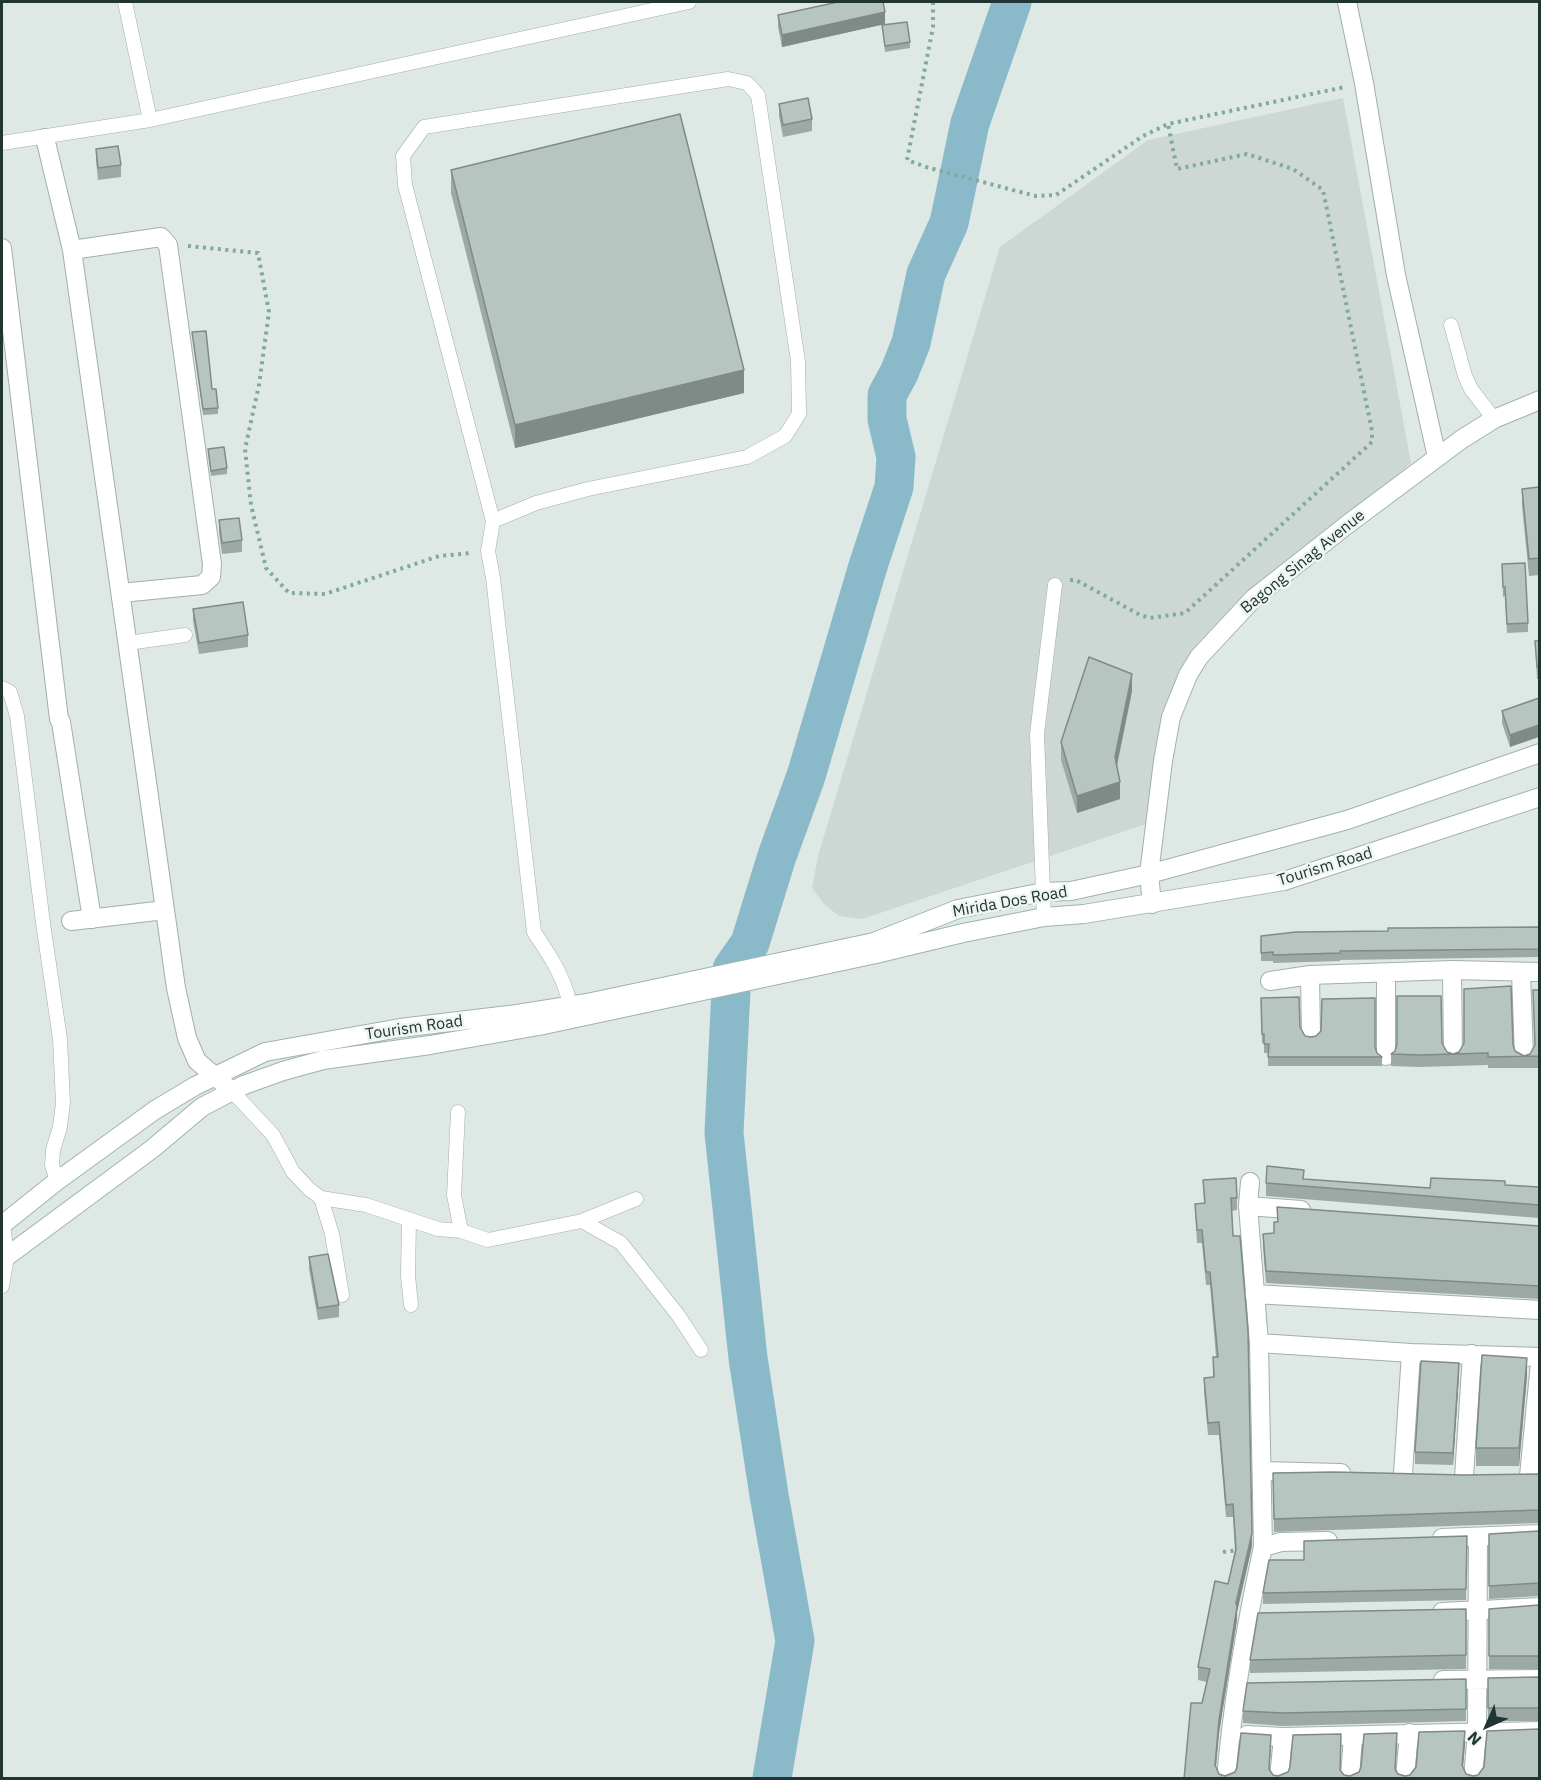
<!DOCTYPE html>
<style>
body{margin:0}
#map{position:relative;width:1541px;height:1780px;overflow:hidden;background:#dee8e5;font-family:"IBM Plex Sans",sans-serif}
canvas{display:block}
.frame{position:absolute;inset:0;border:3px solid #213632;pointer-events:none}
.north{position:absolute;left:1457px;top:1696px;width:60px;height:60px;-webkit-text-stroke:4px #eef5f2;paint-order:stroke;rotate:225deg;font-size:16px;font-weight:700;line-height:24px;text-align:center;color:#213632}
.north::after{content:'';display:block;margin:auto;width:21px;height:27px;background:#213632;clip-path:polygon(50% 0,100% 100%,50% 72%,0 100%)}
</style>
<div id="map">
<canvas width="1541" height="1780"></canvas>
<div class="frame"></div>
<div class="north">N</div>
</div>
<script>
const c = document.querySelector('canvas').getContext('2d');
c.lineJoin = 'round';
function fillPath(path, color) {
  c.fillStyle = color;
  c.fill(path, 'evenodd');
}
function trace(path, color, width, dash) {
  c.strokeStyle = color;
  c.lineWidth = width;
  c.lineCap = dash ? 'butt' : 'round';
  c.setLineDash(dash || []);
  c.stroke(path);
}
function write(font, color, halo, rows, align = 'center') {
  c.font = font + ' "IBM Plex Sans",sans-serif';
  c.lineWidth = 5;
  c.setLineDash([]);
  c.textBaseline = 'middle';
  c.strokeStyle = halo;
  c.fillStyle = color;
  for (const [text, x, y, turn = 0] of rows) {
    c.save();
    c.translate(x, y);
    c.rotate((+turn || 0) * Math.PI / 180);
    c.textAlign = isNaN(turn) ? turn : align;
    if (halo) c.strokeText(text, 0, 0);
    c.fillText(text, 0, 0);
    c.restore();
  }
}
fillPath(new Path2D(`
 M1343 98 1411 463 1201 643 1170 695 1146 824 862 919 839 916 824 904 812 888 818 856 1000 247 1148 140Z`), '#cdd8d4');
trace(new Path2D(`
 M772 1778 795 1641 769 1495 748 1358 724 1133 732 969 750 943 777 856 806 776 868 566 894 487 896 457 887 419V395L899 373 911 343 926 274 949 223 970 123 1012 2`), '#8abac9', 39);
const lane = new Path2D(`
 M125 2 150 120
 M2 143 150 120 689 2
 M1451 325 1465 376 1471 389 1494 419
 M493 521 405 185 403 156 424 127 728 79 747 83 758 95 798 361 799 414 785 436 747 457 588 489 536 503 493 521 488 551 493 578 534 932C551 957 569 984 571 1015
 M128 643 185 635
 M2 688 10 692 17 716 43 923 60 1039 63 1103 60 1127 53 1150 52 1165 57 1181
 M1044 917 1037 734 1055 585
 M231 1090 273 1135 293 1172 309 1189 321 1198 366 1205 438 1229 461 1231
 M458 1112 454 1195 461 1231 488 1240 582 1221 621 1243 678 1315 701 1350
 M321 1198 332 1234 342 1295
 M409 1221 408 1276 411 1305
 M582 1221 636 1199
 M2 1286 7 1257 3 1224`);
const street = new Path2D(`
 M1347 2 1364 83 1396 275 1437 457
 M45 138 72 250 176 988 187 1038 197 1061 231 1090
 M2 248 59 719 61 722 92 919
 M72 250 161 237 168 245 212 564 211 577 202 585 121 593
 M71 921 165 910
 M1452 970 1453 1054
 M1521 972 1524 1056
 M1386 973V1056
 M1310 975 1311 1035
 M1270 981 1310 975 1452 970 1540 972
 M1250 1182 1248 1206 1259 1343 1263 1547
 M1248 1206 1301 1210
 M1254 1294 1540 1310
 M1259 1343 1411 1353 1540 1357
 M1262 1471 1341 1473
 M1403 1474 1411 1353
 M1529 1476 1540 1363
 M1464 1477 1472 1354
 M1442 1612 1540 1607
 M1443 1680 1540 1679
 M1247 1735 1283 1737 1540 1731
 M1279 1778 1283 1737
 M1350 1778 1353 1736
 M1405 1778 1409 1733
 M1473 1778 1477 1732 1478 1537`);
const secondary = new Path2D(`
 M1152 904 1149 874 1163 761 1171 717 1188 675 1199 657 1254 598 1348 524 1462 439 1494 419 1540 400
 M2 1225 57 1181 155 1110 195 1086 265 1052 400 1028 517 1014 587 1003 874 942 958 909 1043 892 1071 891 1149 874 1347 820 1540 753
 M2 1260 152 1149 202 1107 244 1085 283 1071 323 1060 430 1045 539 1026 876 954 963 933 1044 917 1084 914 1284 881 1540 797
 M1442 1538 1540 1534
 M1226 1778C1233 1700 1246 1624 1263 1547L1281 1542 1328 1541`);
trace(lane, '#a2afac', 15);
trace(street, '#a2afac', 20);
trace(secondary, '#9fb3ad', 20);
trace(new Path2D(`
 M933 2V27L907 160 926 167 1024 193 1036 196 1056 195 1143 136 1168 124 1345 87
 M188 246 258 253 269 312 259 385 245 449 251 505 266 568 289 593 325 594 439 556 472 553
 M1070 580H1076L1140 615 1150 618 1185 613 1372 442V431L1323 190 1293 169 1247 154 1177 169 1168 124
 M1223 1552 1239 1550`), '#81a9a0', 4, [3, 4.5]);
trace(lane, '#fff', 14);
trace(street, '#fff', 18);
trace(secondary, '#fff', 18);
fillPath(new Path2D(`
 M778 15 885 24 782 47 778 27Z
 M882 25 910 42V48L885 52Z
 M779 104 812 119V131L783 137 779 116Z
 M96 149 121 165V177L98 180 96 160Z
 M451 170 744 393 515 448 451 193Z
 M192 332 212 389 218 408V414L203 415Z
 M208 449 227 468V474L211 476Z
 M1539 487V575L1529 576 1522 506V489Z
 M219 520 242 540V552L222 554 219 532Z
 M1502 564 1528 623V632L1507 633 1505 596 1503 597Z
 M193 609 248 635V647L199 654 193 621Z
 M1535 641H1539V679H1537Z
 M1132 691 1117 766 1120 799 1077 813 1061 760V742Z
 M1539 698 1510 747 1502 723V711Z
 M1539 927V957L1340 960V961L1273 963V961H1261V936L1388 931Z
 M1539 990V1068H1488V1065L1420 1067 1391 1066V1054L1442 1043 1447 1052 1453 1054 1513 1045 1515 1051 1524 1056 1530 1054 1535 1045Z
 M1261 998 1300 1027 1305 1036 1311 1037 1375 1047 1377 1053 1382 1057V1066H1268V1053H1264V1043H1262Z
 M1304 1179 1430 1188 1505 1185 1539 1187V1218L1266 1196V1183Z
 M1203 1180 1237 1198V1210L1232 1211 1252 1546 1237 1612V1620L1219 1733 1216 1767 1219 1774 1225 1776 1235 1772 1271 1748 1269 1770 1273 1775 1278 1776 1340 1770 1344 1775 1350 1776 1359 1772 1397 1746 1395 1770 1398 1774 1405 1776 1410 1775 1465 1744 1463 1767 1466 1774 1473 1776 1539 1779H1184L1207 1682 1198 1680V1667L1228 1584 1235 1552 1233 1517H1226L1219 1435H1208L1204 1391V1378L1213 1377V1357H1216L1210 1285H1206L1202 1243H1197L1195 1204 1204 1203Z
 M1277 1207 1539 1226V1299L1266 1283 1263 1247V1234L1274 1233 1277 1222Z
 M309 1257 339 1305V1317L318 1320 309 1269Z
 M1459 1375 1453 1465 1415 1464V1452Z
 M1527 1376 1519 1466H1476V1448Z
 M1273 1473 1464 1475 1539 1474V1523L1274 1532Z
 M1539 1531V1596L1489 1599V1534Z
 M1467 1536 1466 1600 1263 1604V1593L1304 1560Z
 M1539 1605V1669H1489V1609Z
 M1466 1609V1669L1250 1673V1660Z
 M1539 1677V1721H1488V1678Z
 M1466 1679V1721L1283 1726 1243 1723V1711Z`), '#9da9a6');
fillPath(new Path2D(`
 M885 12V24L782 47V35Z
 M744 370V393L515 448V425Z
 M1132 674V691L1115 774V757Z
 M1539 725V737L1510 747V735Z
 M1120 782V799L1077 813V796Z
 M1527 1358V1376L1519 1466V1448Z
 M1459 1363V1375L1453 1465V1453Z
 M1252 1533V1546L1237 1612V1620L1219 1733 1215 1777V1765L1219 1720 1236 1603Z
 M1465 1731V1744L1462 1778V1765Z`), '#808a87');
const building = new Path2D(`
 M838 2H883L885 12 782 35 778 15Z
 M907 22 910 42 885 46 882 25Z
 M808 98 812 119 783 125 779 104Z
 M680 114 744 370 515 425 451 170Z
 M118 146 121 165 98 168 96 149Z
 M206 331 212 389H216L218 408 203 409 192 332Z
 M224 447 227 468 211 471 208 449Z
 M1539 487V558L1529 559 1522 489Z
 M239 518 242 540 222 543 219 520Z
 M1525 563 1528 623 1507 624 1505 587H1503L1502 564Z
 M243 602 248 635 199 643 193 609Z
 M1535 641H1539V667H1537Z
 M1089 657 1132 674 1115 757 1120 782 1077 796 1061 742Z
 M1539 698V725L1510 735 1502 711Z
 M1539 927V949L1340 951V953L1273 955V952L1261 953V936L1296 932 1388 931V928H1410Z
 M1511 986 1513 1045 1515 1051 1524 1056 1530 1054 1535 1045 1533 990H1539V1056L1488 1057V1053L1420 1055 1391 1054 1395 1051 1397 1044V996H1441L1442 1043 1447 1052 1453 1054 1459 1052 1464 1043V989Z
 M1299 997 1300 1027 1305 1036 1311 1037 1316 1036 1321 1031 1322 999 1375 998V1047L1377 1053 1382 1057H1268L1269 1044H1264V1034H1262L1261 998Z
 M1267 1166 1304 1170 1303 1179 1430 1188 1431 1178 1505 1181V1185L1539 1187V1205L1266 1183Z
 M1236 1178 1237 1198H1231L1233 1236H1240L1248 1331 1252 1533 1236 1603 1237 1607 1219 1720 1215 1765 1219 1774 1225 1776 1235 1772 1237 1767 1241 1733 1271 1735 1269 1769 1273 1775 1278 1776 1288 1772 1290 1767 1293 1735 1341 1734 1340 1770 1344 1775 1350 1776 1359 1772 1361 1767 1364 1734 1397 1733 1395 1769 1398 1774 1405 1776 1410 1775 1416 1767 1419 1732 1465 1731 1462 1765 1466 1774 1473 1776 1478 1775 1484 1767 1487 1731 1539 1729V1779H1184L1191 1703H1202L1210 1669 1198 1667 1215 1581 1228 1584 1236 1549 1233 1504 1226 1505 1219 1422 1208 1423 1204 1378 1214 1377 1213 1357H1218L1210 1272H1206L1202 1230H1197L1195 1204 1205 1203 1203 1180Z
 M1277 1207 1539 1226V1286L1266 1271 1263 1234 1274 1233V1222H1278Z
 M328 1254 339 1305 318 1308 309 1257Z
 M1482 1355 1527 1358 1519 1448H1476Z
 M1421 1361 1459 1363 1453 1453 1415 1452Z
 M1334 1472 1464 1475 1539 1474V1510L1274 1519 1273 1473Z
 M1539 1531V1583L1489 1586V1534Z
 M1467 1536 1466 1589 1263 1593 1269 1560H1304V1541Z
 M1539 1605V1656H1489V1609Z
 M1466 1609V1655L1250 1660 1258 1613Z
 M1539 1677V1708H1488V1678Z
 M1466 1679V1709L1283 1713 1243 1711 1247 1683Z`);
fillPath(building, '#b7c5c1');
trace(building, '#808a87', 1.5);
write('16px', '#213632', '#eef5f2', [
 ["Bagong Sinag Avenue",1303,562,-39],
 ["Tourism Road",1325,867,-17],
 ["Mirida Dos Road",1010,902,-10],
 ["Tourism Road",414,1028,-8]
]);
</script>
